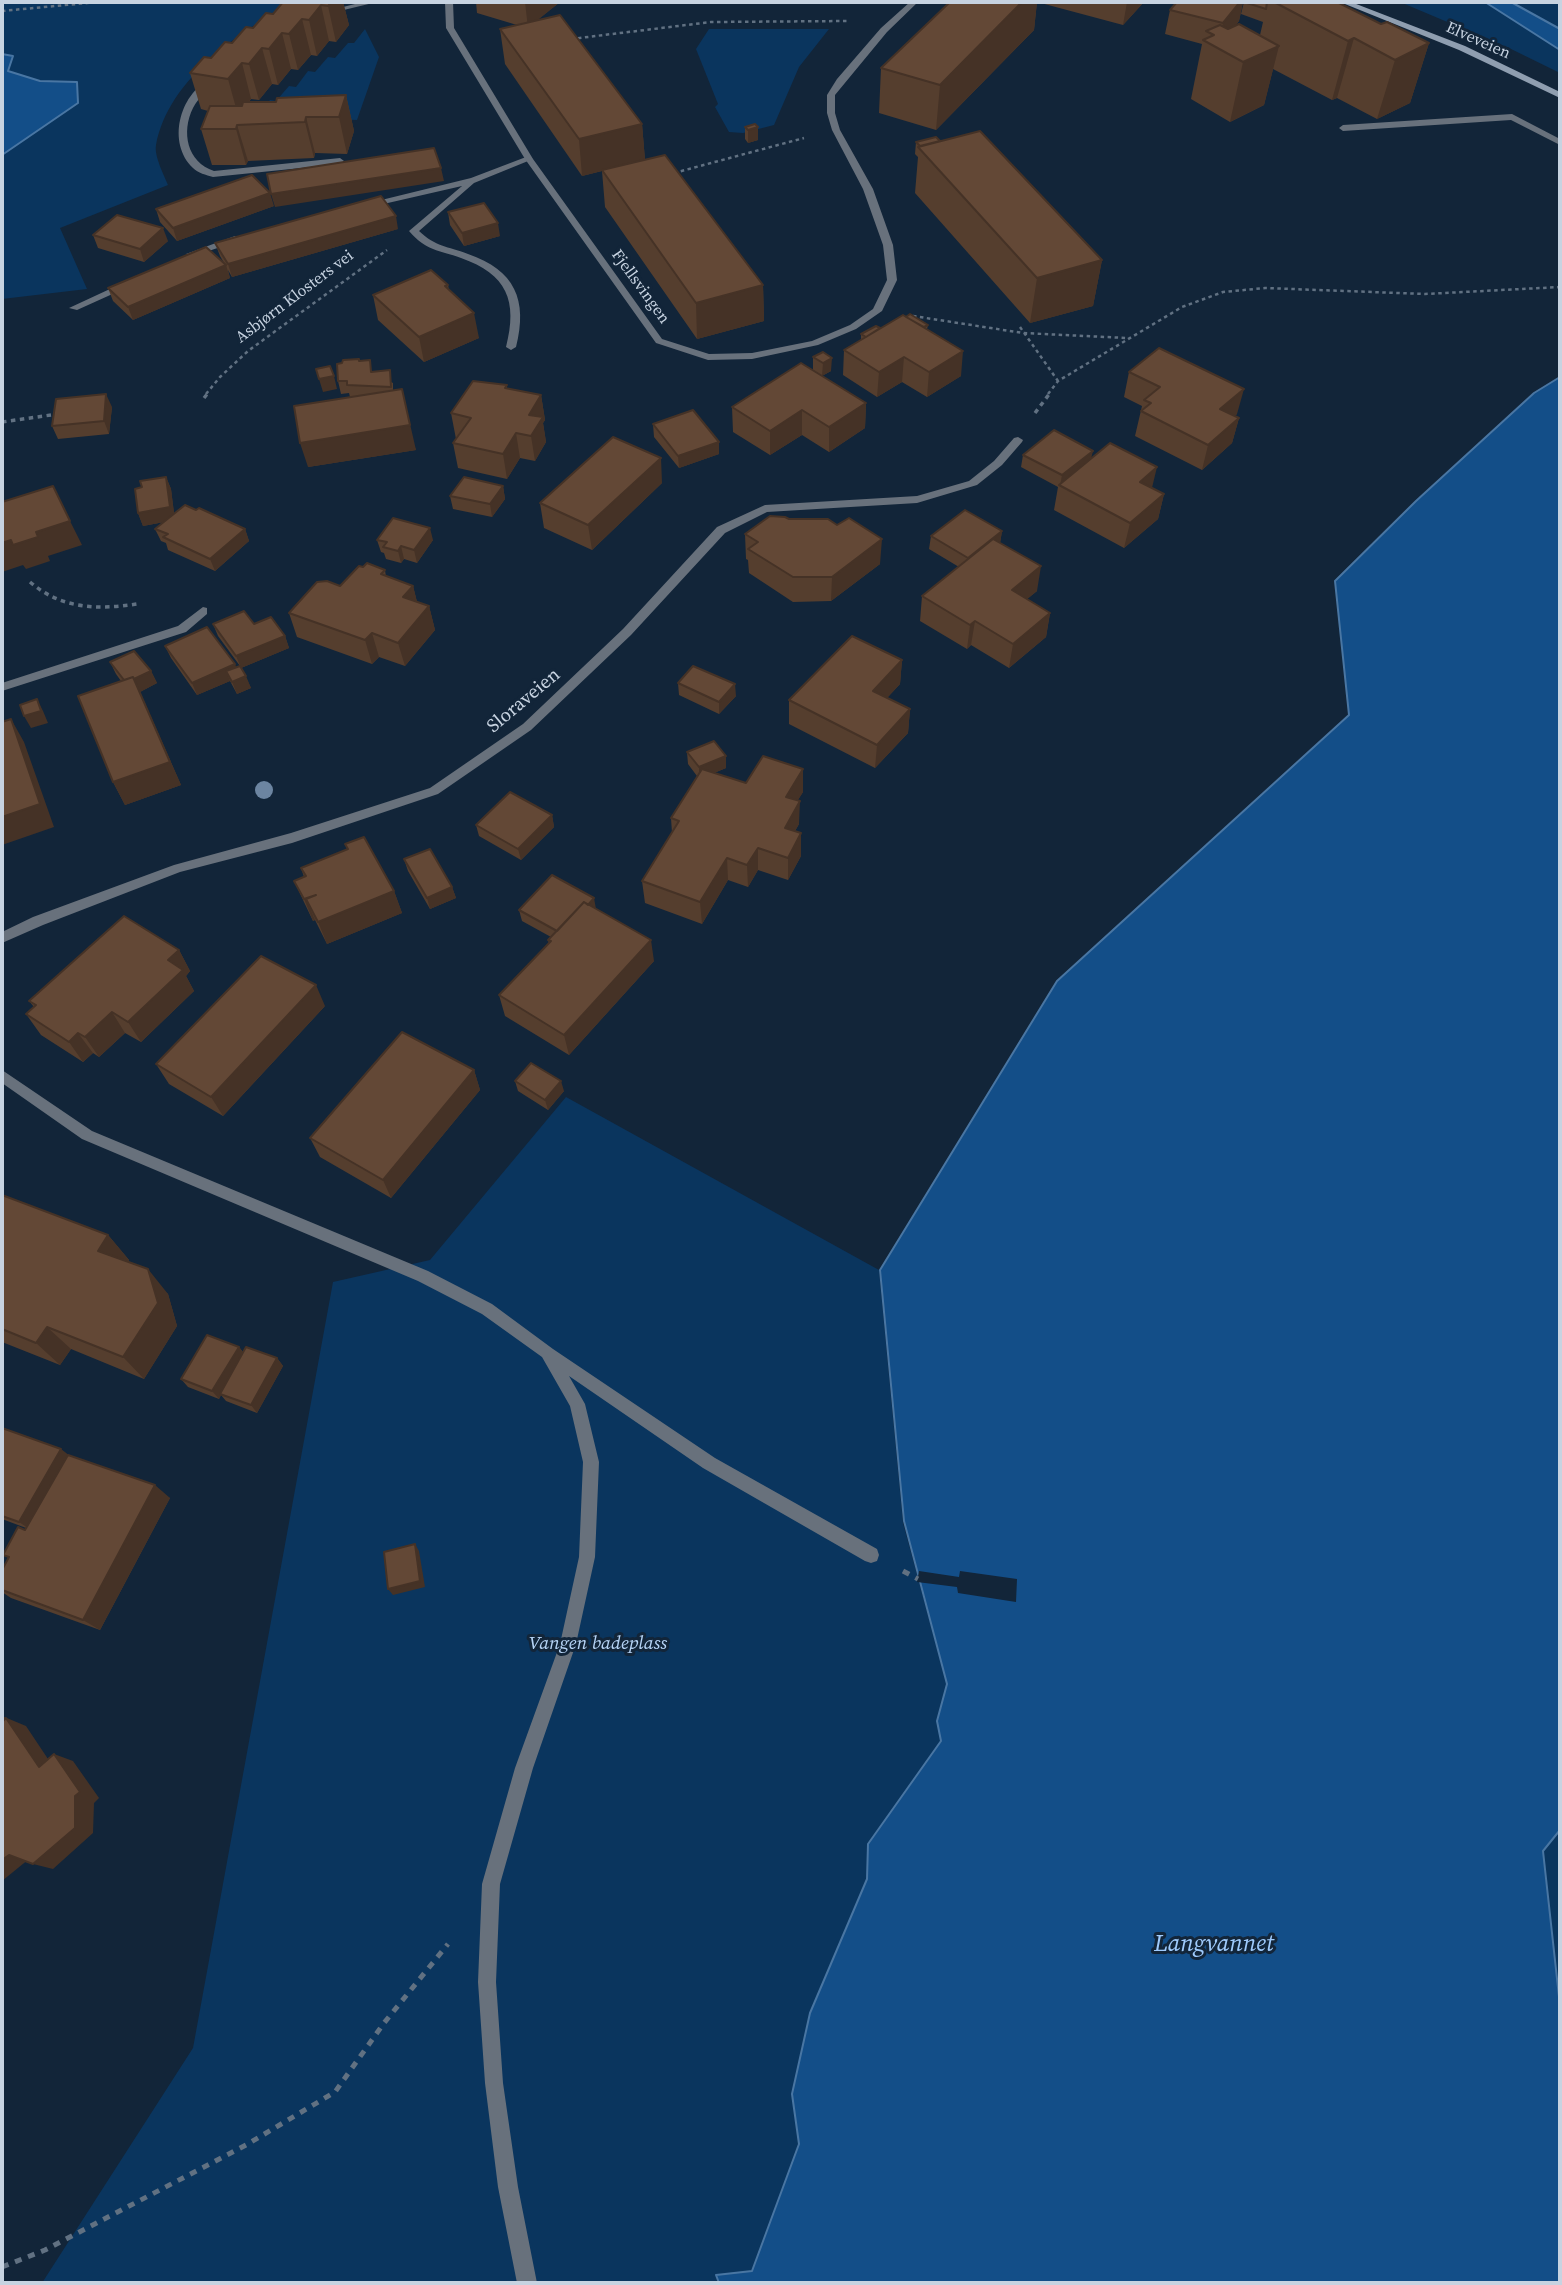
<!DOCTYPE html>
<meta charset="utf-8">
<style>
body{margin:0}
#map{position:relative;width:1562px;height:2285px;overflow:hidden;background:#122539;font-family:"Source Serif 4",serif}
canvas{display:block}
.frame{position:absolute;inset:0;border:4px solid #c7d3e1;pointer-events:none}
</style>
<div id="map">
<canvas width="1562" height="2285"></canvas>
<div class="frame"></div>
</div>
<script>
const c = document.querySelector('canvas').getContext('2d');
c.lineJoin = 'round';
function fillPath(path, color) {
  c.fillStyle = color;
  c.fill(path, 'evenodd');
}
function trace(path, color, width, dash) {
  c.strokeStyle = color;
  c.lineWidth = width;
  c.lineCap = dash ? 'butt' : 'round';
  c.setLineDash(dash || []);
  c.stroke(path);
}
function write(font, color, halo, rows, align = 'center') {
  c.font = font + ' "Source Serif 4",serif';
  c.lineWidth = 6;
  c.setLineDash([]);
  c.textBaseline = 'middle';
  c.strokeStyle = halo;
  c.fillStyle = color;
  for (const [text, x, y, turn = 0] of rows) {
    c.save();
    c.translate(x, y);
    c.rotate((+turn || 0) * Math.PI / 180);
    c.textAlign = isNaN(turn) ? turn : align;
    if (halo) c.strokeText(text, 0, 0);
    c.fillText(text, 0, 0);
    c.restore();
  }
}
fillPath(new Path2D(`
 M2 2H294C239 32 169 78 156 145 154 156 164 175 168 185L60 228 87 289 2 299V155L78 103 77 82 40 81 8 71 13 57 2 54Z
 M1400 2H1560V73L1509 48Z
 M365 29 379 57 357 120 256 117 270 100 276 101 289 86 296 87 308 71 315 72 328 57 335 58 348 43H354Z
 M709 29H829L799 67 774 125 743 133 729 132 715 107 718 104 696 49Z
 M566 1097 879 1270 903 1523 947 1684 937 1721 941 1741 868 1844 867 1879 810 2013 792 2094 799 2144 752 2271 717 2275 719 2283H42L193 2048 333 1282 430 1260Z
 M1560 1830V2006L1543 1851Z`), '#0a355e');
const water = new Path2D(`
 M1485 2H1511L1560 29V50Z
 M2 54 13 56 8 71 40 81 77 82 78 103 2 155Z
 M1560 377V1830L1543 1851 1560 2006V2283H719L716 2275 752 2271 799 2144 792 2094 810 2013 867 1879 868 1844 941 1741 937 1721 947 1684 904 1521 880 1270 1057 981 1349 715 1335 581 1416 501 1534 393Z`);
fillPath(water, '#134e88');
trace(water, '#4976a3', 2);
fillPath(new Path2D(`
 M919 1571 959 1577 960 1571 1017 1579 1016 1602 958 1593 957 1587 917 1582Z`), '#122539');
trace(new Path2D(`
 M2 11 98 2
 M571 39 711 22 848 21
 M674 173 804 138
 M913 316 1023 333 1127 338
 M1020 327 1058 381
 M206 394 220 377 248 351 387 250
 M1048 394 1058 381 1182 307 1223 292 1265 288 1425 294 1560 287`), '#617182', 2.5, [3.5, 3.5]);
trace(new Path2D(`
 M204 398 208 393
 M1035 413 1050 393
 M2 422 58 414
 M30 582C61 609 98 610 137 604`), '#617182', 3.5, [4.5, 4.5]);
trace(new Path2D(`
 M903 1571 918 1579
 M2 2267 45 2250 246 2145 335 2092 384 2023 448 1944`), '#617182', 5, [7, 7]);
fillPath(new Path2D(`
 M363 2H377L327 14 323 12Z
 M210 79 214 82C207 90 199 97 193 108 181 132 187 162 214 171L340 158 344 161 340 164 213 177C206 175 198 173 193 168 167 143 179 95 210 79Z
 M1512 114 1560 139V145L1511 120 1343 131 1339 128 1343 125Z
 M526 157 533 159 474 183 419 231C436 247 447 246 468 254 515 270 528 300 516 347L511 350 506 347C518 301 507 274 461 258 439 250 426 251 409 231L462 186 366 208 361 205 471 178Z
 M235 236 240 239 238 241 194 256 186 254Z
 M125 282 130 285 128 287 77 310 69 308Z
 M2 1070 92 1131 428 1271 492 1304 553 1349 715 1458 877 1549 879 1555 877 1561 871 1563 865 1561 703 1468 569 1376 585 1404 599 1462 595 1557 576 1644 533 1768 500 1884 496 1982 503 2083 518 2187 537 2283H517L498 2187 485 2083 478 1982 482 1884 515 1768 560 1644 579 1557 583 1462 570 1406 542 1357 482 1314 418 1281 82 1139 2 1083Z`), '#68717c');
fillPath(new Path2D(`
 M445 2H453L454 28 533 159 662 339 709 354 752 353 812 341 850 325 873 309 887 280 883 245 863 189 832 130 827 113V95L837 79 881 28 910 2H918L887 32 835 95V113L840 130 873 189 893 245 897 280 882 311 856 329 818 345 752 359 708 360 656 343 525 159 446 28Z
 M1018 437 1023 440 1022 442 1002 465 977 485 917 503 767 512 725 533 631 635 531 730 438 794 292 843 180 872 43 925 2 943V932L33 917 174 865 291 833 430 788 523 724 623 629 717 527 765 505 917 496 969 481 994 461 1014 438Z
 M203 607 207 608V614L186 632 2 691V683L178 626Z`), '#68717c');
fillPath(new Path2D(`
 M1340 2H1351L1465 46 1560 92V98L1459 50Z`), '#8f9eb0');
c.fillStyle = '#6c85a1';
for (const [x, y] of [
 [264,790]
]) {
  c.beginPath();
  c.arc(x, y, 9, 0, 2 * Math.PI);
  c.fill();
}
fillPath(new Path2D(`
 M283 2H343L349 25 336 42 329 41 317 56 311 55 298 70 291 69 278 85 272 84 259 100 251 99 249 102H276L346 95 354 131 347 154 315 153 314 158 248 161 246 165H212L201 129 208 111 201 109 190 73 273 14Z
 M476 2H560L537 20 642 124 645 160 763 285 764 321 697 339 605 207 602 171 582 176 505 64 500 29 517 25 477 13Z
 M950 2H1144L1123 25 1037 2 1034 30 936 130 879 113 881 68Z
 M1243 2 1239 21 1236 25 1260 35 1263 22 1241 14 1244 2H1337L1381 24 1429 43 1410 103 1377 119 1337 98 1332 100 1273 69 1264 105 1230 122 1191 99 1202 44 1165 34 1170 10Z
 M745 127H758V140L748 143 745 139Z
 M940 141 1102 260 1093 306 1030 323 915 193 918 157 915 154 916 142Z
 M274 206 177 241 160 222 156 209Z
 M448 212 500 236 464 246 450 225Z
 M398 229 232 277 228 270 230 278 133 320 113 301 108 288 224 263 220 256 215 243Z
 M93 235 168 241 144 262 98 248Z
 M448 285 449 290 479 338 424 362 378 320 373 295Z
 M928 325 927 329 961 376 927 397 902 382 877 397 843 375 844 350 861 340V334L880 328Z
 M823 352 831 371 822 376 813 370V357Z
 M359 359 360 361 373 372 393 383V390L416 450 308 467 350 397 349 393 341 394 338 381Z
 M1129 372 1237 414 1234 416 1239 418 1232 443 1202 470 1135 436 1142 406 1124 397Z
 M507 385V388L541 395 545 420 543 423 546 442 535 461 520 458 507 479 458 468 453 443 456 439 451 413Z
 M866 403 865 428 829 452 802 435 770 455 733 432 732 407Z
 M112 407 109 434 58 439 52 426Z
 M653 424 719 442V454L679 468 654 437Z
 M1023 455 1091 458 1164 494 1158 519 1124 548 1054 510 1058 487 1021 467Z
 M166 477 171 489 174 514 196 510 245 529 249 541 215 571 168 550 166 543 161 541 155 529 164 522 143 526 138 513 142 487Z
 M662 483 592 550 544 528 540 503Z
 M503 486 505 499 492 517 453 509 450 496Z
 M789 519 880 564 831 601 793 602 749 573 748 560 746 559 745 534Z
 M1002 531 1000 543 1037 591 1027 599 1050 613 1046 637 1009 668 971 645 967 649 920 621 922 596 959 567 929 549 931 536Z
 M377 540H433L417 563 404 559 401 563 386 559 384 553 381 552Z
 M363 567 385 570 386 577 413 586 417 602 429 606 435 630 405 666 379 657 372 664 297 637 289 613 340 586Z
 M213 624H254L285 636 289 648 241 668 251 688 237 694 230 681 197 695 171 658 165 646 236 667 240 666 218 636Z
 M902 660 900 684 887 698 910 709 908 733 875 768 789 724V700Z
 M110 662 151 671 157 683 140 692 181 785 125 805 113 782 121 681 116 674Z
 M678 683 736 696 719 714 679 695Z
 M687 752 726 768 714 773 746 783 803 769V792L797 801 799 824 795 831 801 856 788 880 758 870 748 887 728 880 702 924 645 903 642 881 672 833 671 818 697 776 688 764Z
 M552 815 554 827 521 860 479 836 476 825Z
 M345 844 394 891 402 913 327 944 315 920 313 921 294 881 304 877 301 868 347 849Z
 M404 859 452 887 456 898 430 909 408 871Z
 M596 909 654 961 569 1055 505 1016 499 995 549 944 548 940 551 937 522 921 519 910Z
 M179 950 190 971 186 976 194 991 141 1042 125 1033 99 1057 93 1053 83 1062 41 1035 26 1014 34 1007 29 1001Z
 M325 1006 223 1116 169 1084 156 1064Z
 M474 1070 480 1090 391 1198 320 1157 310 1138Z
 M515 1081 564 1091 548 1110 518 1091Z
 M2 1195 108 1235 129 1260 128 1262 168 1294 177 1326 144 1379 71 1349 60 1365 2 1342Z
 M239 1347 243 1352 277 1358 283 1366 257 1413 226 1401 221 1395 219 1399 188 1387 181 1379Z
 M2 1428 170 1498 100 1630 11 1598 2 1592V1570L9 1558 3 1555 26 1528 2 1519Z`), '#553e2e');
fillPath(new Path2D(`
 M331 2H343L349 25 336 42 328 6Z
 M525 2H560L528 28Z
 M1022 2H1037L1034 30 936 130 940 85Z
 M1127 2H1144L1123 25Z
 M1240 2H1243L1239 21 1217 48 1223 23Z
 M321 5 329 41 317 56 309 20Z
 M302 19 311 55 298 70 289 34Z
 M282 33 291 69 278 85 269 49Z
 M1354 38 1337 98 1332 100 1348 41Z
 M1429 43 1410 103 1377 119 1395 60Z
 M1279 46 1264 105 1230 122 1243 62Z
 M262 48 272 84 259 100 249 64Z
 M242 63 251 99 238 115 228 79Z
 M346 95 354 131 347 154 339 117Z
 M306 117 315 153 314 158 305 122Z
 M642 124 645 160 582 176 579 139Z
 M237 125 248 161 246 165 236 129Z
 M758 127V140L748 143V130Z
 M441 168 444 181 275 207 271 194Z
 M270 193 274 206 177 241 173 228Z
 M396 216 398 229 232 277 228 264Z
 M498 223 500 236 464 246 462 233Z
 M163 228 168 241 144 262 140 249Z
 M1102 260 1093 306 1030 323 1037 278Z
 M226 265 230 278 133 320 128 307Z
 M763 285 764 321 697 339 696 303Z
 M474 313 479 338 424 362 419 337Z
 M963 351 961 376 927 397 929 372Z
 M904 357 902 382 877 397 879 372Z
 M832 358 831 371 822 376 823 363Z
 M334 376 337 389 323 392 319 379Z
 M402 389 416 450 308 467 300 443Z
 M1244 389 1237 414 1214 434 1220 409Z
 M106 394 112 407 109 434 104 421Z
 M541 395 545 420 543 423 546 442 535 461 531 436 529 415Z
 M866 403 865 428 829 452V427Z
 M802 410V435L770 455V431Z
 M1239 418 1232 443 1202 470 1208 445Z
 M516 433 520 458 507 479 503 454Z
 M719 442V454L679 468 678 456Z
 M1093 451 1090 463 1060 486 1062 475Z
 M661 458 662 483 592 550 588 525Z
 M1157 467 1151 492 1140 482Z
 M166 477 171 489 175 520 143 526 138 513Z
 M503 486 505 499 492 517 490 504Z
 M1164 494 1158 519 1124 548 1130 523Z
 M70 521 82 545 48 556 50 561 26 569 23 565 2 572V543Z
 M430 528 433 540 417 563 414 550Z
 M245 529 249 541 215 571 210 559Z
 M1002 531 1000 544 967 571 968 558Z
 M882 539 880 564 831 601 832 577Z
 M401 546 404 559 401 563 398 551Z
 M1041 566 1037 591 1009 614 1012 590Z
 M413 586 419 610 403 597Z
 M429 606 435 630 405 666 398 643Z
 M1050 613 1046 637 1009 668 1013 644Z
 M975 621 971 645 967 649 970 625Z
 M372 633 379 657 372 664 365 640Z
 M285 636 289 648 241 668 236 656Z
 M902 660 900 684 872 714 873 691Z
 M235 664 240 676 226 671 230 681 197 695 192 683Z
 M151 671 157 683 140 692 181 785 125 805 113 782 127 683Z
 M246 676 251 688 237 694 232 682Z
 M735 684 736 696 719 714V702Z
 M37 699 43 711 48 723 31 728 24 716Z
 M910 709 908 733 875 768 877 745Z
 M11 719 24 742 54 827 2 845V817Z
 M726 756V768L699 779V767Z
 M803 769V792L786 820V797Z
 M800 801 799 824 784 850 785 828Z
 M552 815 554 827 521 860 518 849Z
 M801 833V856L788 880V858Z
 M758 848V870L748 887 747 865Z
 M727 858 728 880 702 924 700 902Z
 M452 887 456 898 430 909 427 898Z
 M394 891 402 913 327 944 318 922Z
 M316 895 306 899 315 920 313 921 304 899Z
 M594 898 596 909 562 934Z
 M651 940 654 961 569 1055 564 1035Z
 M179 950 190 971 186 976 194 991 141 1042 128 1022 168 960Z
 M316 985 325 1006 223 1116 211 1097Z
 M112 1012 125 1033 99 1057 85 1037Z
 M78 1033 93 1053 83 1062 69 1042Z
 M474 1070 480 1090 391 1198 383 1180Z
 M561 1081 564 1091 548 1110 545 1100Z
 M108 1235 129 1260 119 1275 98 1251Z
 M148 1269 168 1294 177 1326 144 1379 123 1357Z
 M47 1327 71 1349 60 1365 36 1343Z
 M239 1347 245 1355 220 1394 221 1395 219 1399 212 1391Z
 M277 1358 283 1366 257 1413 251 1405Z
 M61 1449 70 1456 28 1528 19 1522Z
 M155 1485 170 1498 100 1630 83 1620Z
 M415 1544 419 1551 425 1587 393 1595 388 1589Z
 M2 1716 26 1726 58 1774 39 1767 2 1725Z
 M54 1754 73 1761 99 1798 94 1803 93 1833 53 1869 33 1864Z
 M9 1855 29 1859 2 1881V1860Z`), '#453226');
const building = new Path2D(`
 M283 2H331L328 6 321 5 309 20 302 19 289 34 282 33 269 49 262 48 249 64 242 63 228 79 190 73 204 57 211 58 225 42 232 43 246 27 253 28 266 13 273 14Z
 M950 2H1022L940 85 881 68Z
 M1177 2H1240L1223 23 1170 10Z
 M1244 2H1267L1266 9Z
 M1274 2H1337L1381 24 1387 22 1429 43 1395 60 1354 38 1348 41Z
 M560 15 642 124 579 139 500 29Z
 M1239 24 1279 46 1243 62 1203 40 1214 35 1206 31 1220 25 1228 29Z
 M346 95 339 117H306L305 122 237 125 236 129H201L210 106H242L243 102H276L277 98Z
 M755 124 758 127 748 130 745 127Z
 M980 131 1102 260 1037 278 918 147Z
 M936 137 940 141 920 146 916 142Z
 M434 148 441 168 271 194 267 174Z
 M665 155 763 285 696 303 602 170Z
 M252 175 270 193 173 228 156 209Z
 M381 196 396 216 228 264 215 243Z
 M484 203 498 223 462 233 448 212Z
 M117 215 163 228 140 249 93 235Z
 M206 247 226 265 128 307 108 288Z
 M431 270 448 285 445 286 474 313 419 337 373 295Z
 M910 314 928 325 924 327 906 317Z
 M903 315 963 351 929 372 904 357 879 372 844 350Z
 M876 326 880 328 866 337 861 334Z
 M1159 348 1244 389 1220 409 1239 418 1208 445 1141 411 1151 403 1144 400 1160 387 1129 372Z
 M823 352 832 358 823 363 813 357Z
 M359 359V361L370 360 371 372 390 370 391 387 347 385V381H338L337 364 342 363 343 360Z
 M801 363 866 403 829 427 802 410 770 431 732 407Z
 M330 366 334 376 319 379 316 369Z
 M473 381 507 385 505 388 541 395 529 415 543 417 531 436 516 433 503 454 453 443 471 418 451 413Z
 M402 389 410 425 300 443 294 406Z
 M106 394 104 421 52 426 56 399Z
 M693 410 719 442 678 456 653 424Z
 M1054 430 1093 451 1062 475 1023 455Z
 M613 437 661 458 588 525 540 503Z
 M1110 443 1157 467 1140 482 1164 494 1130 523 1059 485Z
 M166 477 170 507 138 513 135 489 142 487 140 481Z
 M464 477 503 486 490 504 450 496Z
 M53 486 70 521 36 532 38 537 13 545 11 540 2 543V502Z
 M185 505 196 510 199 508 245 529 210 559 163 537 168 534 155 529Z
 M965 510 1002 531 968 558 931 536Z
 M770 516 785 517 789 519H828L837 525 849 518 882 539 832 577H793L748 549 758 542 745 534Z
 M393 518 430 528 414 550 401 546 398 551 383 547 387 542 377 540Z
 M993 539 1041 566 1012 590 1050 613 1013 644 975 621 970 625 922 596Z
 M367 563 385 570 381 574 413 586 403 597 429 606 398 643 372 633 365 640 289 613 317 582 327 581 340 586 359 566 363 567Z
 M244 611 254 624 271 617 285 636 236 656 213 624Z
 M207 627 235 664 192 683 165 646Z
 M852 636 902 660 873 691 910 709 877 745 789 700Z
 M134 651 151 671 134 679 133 677 124 680 110 662Z
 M240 666 246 676 232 682 226 671Z
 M693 666 735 684 719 702 678 683Z
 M133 677 170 762 113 782 78 696Z
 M37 699 41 711 24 716 20 705Z
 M11 719 40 804 2 817V722Z
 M714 741 726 756 699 767 687 752Z
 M763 756 803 769 786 797 800 801 785 828 801 833 788 858 758 848 747 865 727 858 700 902 642 881 679 821 671 818 702 769 746 783Z
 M510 792 552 815 518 849 476 825Z
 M364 837 394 891 318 922 306 899 316 895 304 899 294 881 306 876 301 868 348 849 345 844Z
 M430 849 452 887 427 898 404 859Z
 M552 875 594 898 588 905 584 902 557 931 519 910Z
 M584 902 651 940 564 1035 499 995 551 941 548 940Z
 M124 916 179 950 168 960 183 970 128 1022 112 1012 85 1037 78 1033 69 1042 26 1014 36 1005 29 1001Z
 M261 956 316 985 211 1097 156 1064Z
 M402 1032 474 1070 383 1180 310 1138Z
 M531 1063 561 1081 545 1100 515 1081Z
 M2 1195 108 1235 98 1251 148 1269 158 1303 123 1357 47 1327 36 1343 2 1329Z
 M207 1335 239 1347 212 1391 181 1379Z
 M246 1347 277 1358 251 1405 220 1394Z
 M2 1428 61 1449 19 1522 2 1516Z
 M68 1455 155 1485 83 1620 2 1590V1570L9 1557 3 1555 18 1527 25 1530Z
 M415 1544 420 1581 388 1589 384 1552Z
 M6 1718 39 1767 54 1754 80 1792 75 1796V1828L33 1864 9 1855 2 1860V1722Z`);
fillPath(building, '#634836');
trace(building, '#453226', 2);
write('16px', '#c7d3e1', '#122539', [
 ["Elveveien",1478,41,24],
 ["Fjellsvingen",640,287,54],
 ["Asbjørn Klosters vei",295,297,-37]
]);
write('19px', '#c7d3e1', '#122539', [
 ["Sloraveien",524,701,-40]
]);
write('italic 19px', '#b6d4f6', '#122539', [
 ["Vangen badeplass",598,1644]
]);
write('italic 24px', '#9fcbfd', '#122539', [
 ["Langvannet",1214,1945]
]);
</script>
